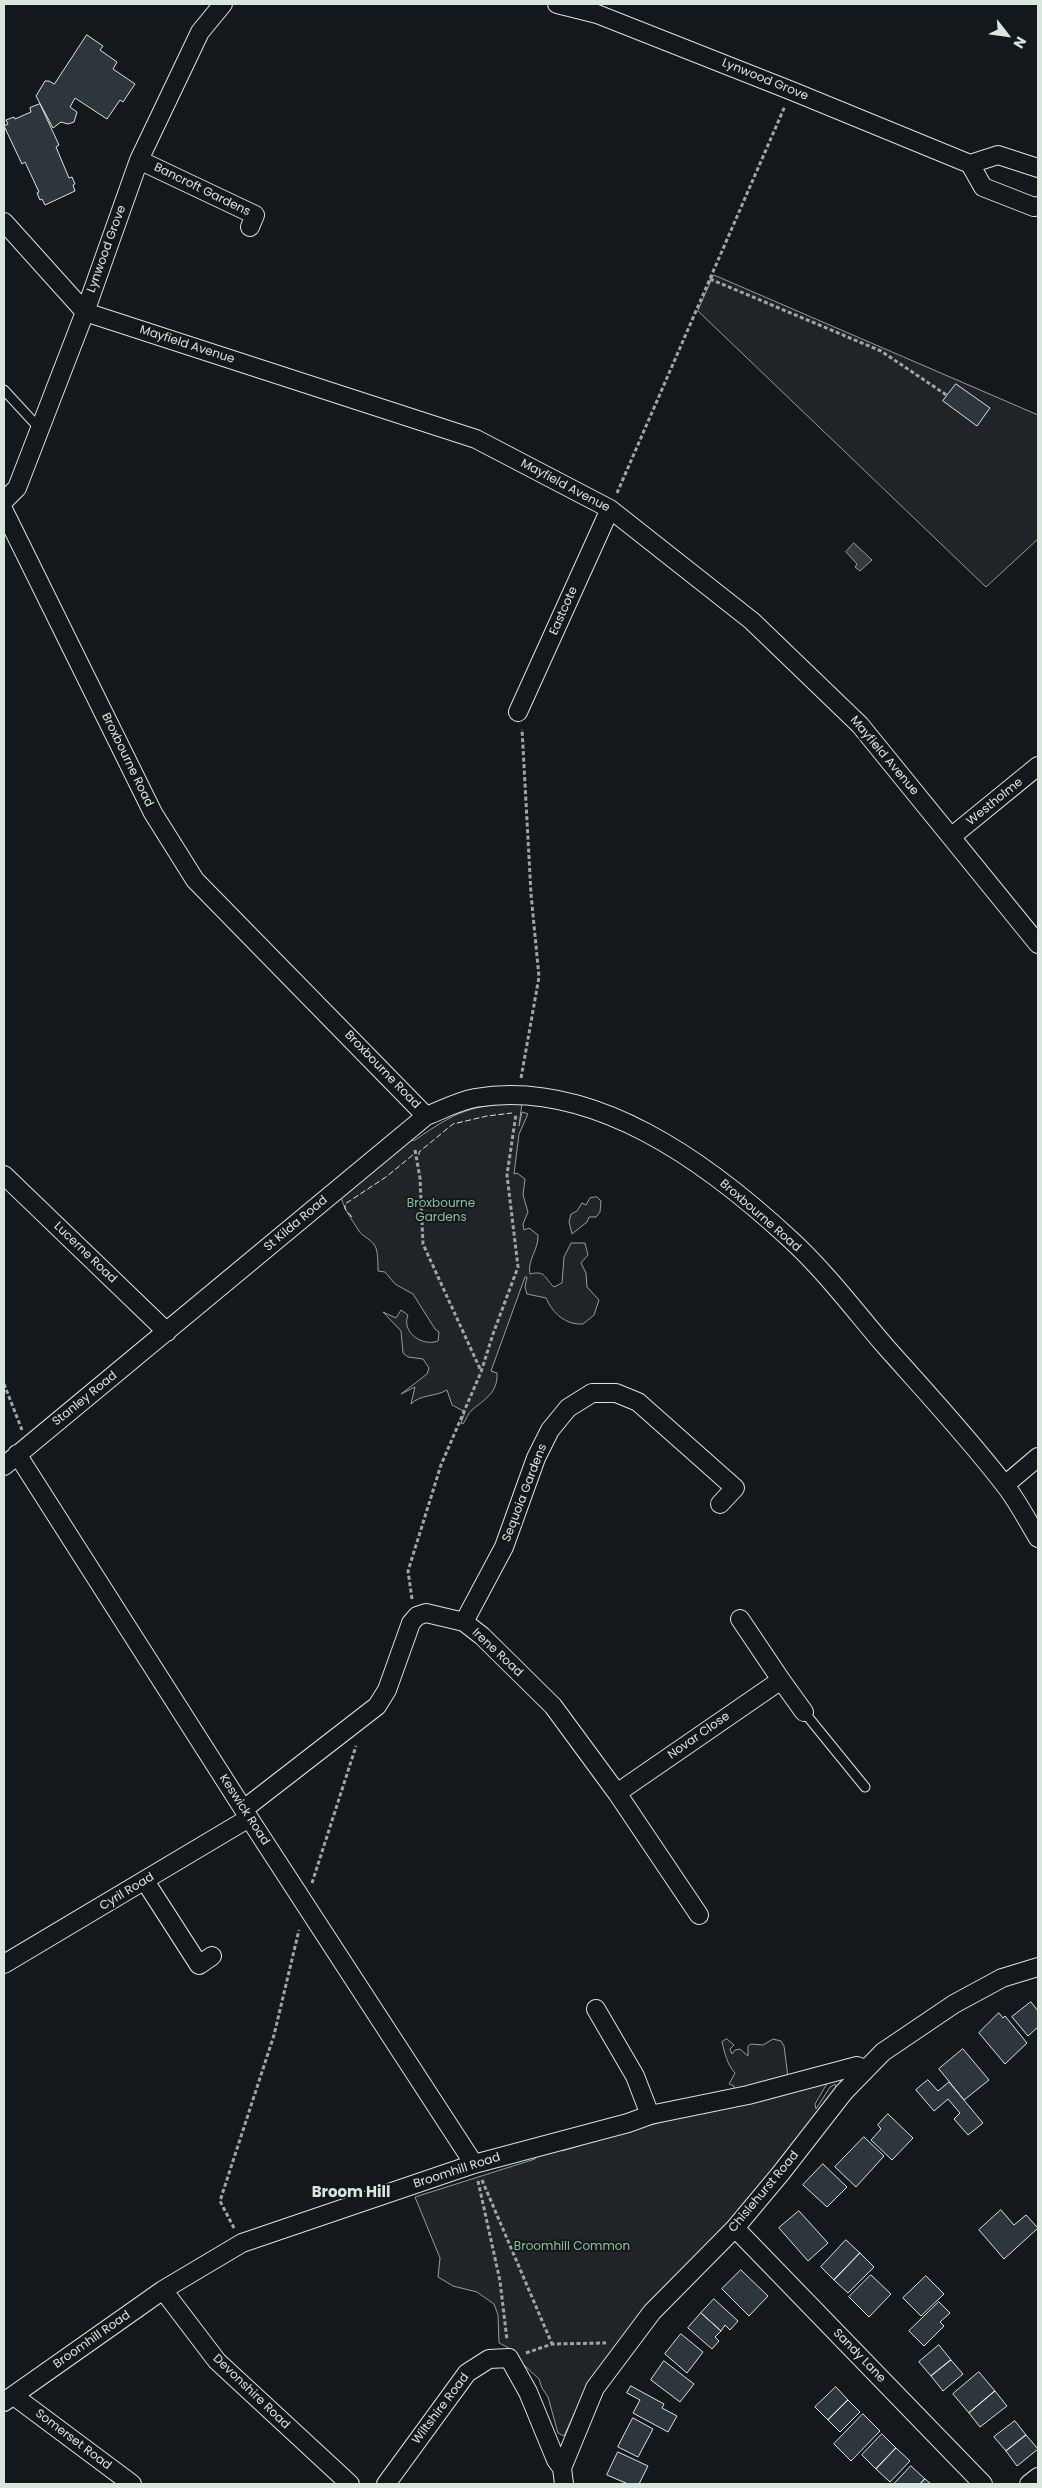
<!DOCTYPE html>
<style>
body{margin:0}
#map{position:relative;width:1042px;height:2488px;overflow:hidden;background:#14181c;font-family:Poppins,sans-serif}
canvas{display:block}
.frame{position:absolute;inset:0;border:5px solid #d8e6dc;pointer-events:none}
.north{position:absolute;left:982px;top:10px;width:50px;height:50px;-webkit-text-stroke:4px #14181c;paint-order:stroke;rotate:120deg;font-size:14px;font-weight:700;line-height:20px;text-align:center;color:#d8e6dc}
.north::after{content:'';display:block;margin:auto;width:18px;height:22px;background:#d8e6dc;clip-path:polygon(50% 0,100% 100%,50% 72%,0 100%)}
</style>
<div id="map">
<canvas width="1042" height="2488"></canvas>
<div class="frame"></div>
<div class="north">N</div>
</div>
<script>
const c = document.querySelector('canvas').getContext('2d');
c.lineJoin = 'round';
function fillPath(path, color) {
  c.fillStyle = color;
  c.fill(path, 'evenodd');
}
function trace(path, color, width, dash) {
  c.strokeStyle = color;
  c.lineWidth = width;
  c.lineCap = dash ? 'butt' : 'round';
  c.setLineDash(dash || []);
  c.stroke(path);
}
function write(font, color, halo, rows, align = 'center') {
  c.font = font + ' Poppins,sans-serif';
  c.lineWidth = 4;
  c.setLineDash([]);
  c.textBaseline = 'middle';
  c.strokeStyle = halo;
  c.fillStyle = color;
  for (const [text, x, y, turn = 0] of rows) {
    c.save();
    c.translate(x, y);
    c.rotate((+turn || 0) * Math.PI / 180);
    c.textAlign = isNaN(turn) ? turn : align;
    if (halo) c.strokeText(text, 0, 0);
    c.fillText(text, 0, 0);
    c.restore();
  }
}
const green = new Path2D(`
 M714 275 1038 415V539L986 587 698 311Z
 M522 1103 519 1126 522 1112 528 1114 519 1134 514 1174 517 1173 525 1179 523 1195 528 1212 523 1224 524 1230 529 1228 538 1235C539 1249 527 1260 530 1274 546 1270 544 1278 554 1287L562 1283 564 1257 571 1243H585L588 1255 581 1263 586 1273 587 1287 599 1300 594 1315 583 1324C566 1325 553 1314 546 1298L527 1294 525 1287 527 1277H525L491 1371 497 1373C498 1393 485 1399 472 1410 468 1413 466 1420 463 1424L461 1423 465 1412 452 1405 447 1390C435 1397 421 1394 411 1404L415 1387 401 1394 427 1374 429 1368 423 1359 408 1357 403 1353 401 1331 383 1312 396 1318 401 1310 408 1315C401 1332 422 1347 438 1341L439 1332 435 1329 413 1294 395 1284 385 1272 378 1271C378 1264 378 1254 376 1248 373 1240 363 1237 359 1231 349 1215 333 1196 344 1175 349 1165 355 1162 366 1160L374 1171 410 1141 415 1140C457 1111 470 1105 522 1103Z
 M597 1197 601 1201 600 1212 596 1217H589L587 1222 572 1234 569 1222 571 1214 577 1211 582 1203 586 1205 590 1198Z
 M727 2039 734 2045 730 2049 732 2054 735 2050 740 2049 748 2056V2046L751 2044 763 2045 773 2039 781 2041 784 2046 788 2077 828 2082 815 2104 816 2109 830 2087 835 2084 836 2088 784 2161 780 2160 752 2204 683 2291V2293L676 2294 672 2305 584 2392 564 2436 558 2433 548 2397 542 2388 539 2379 511 2353 509 2348 499 2343 498 2315 494 2304 477 2292 453 2286 438 2277 440 2258 415 2197 535 2159V2154L561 2150 562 2151 588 2143 590 2140 678 2118 746 2087 734 2091V2086L729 2084 735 2073C727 2064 725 2054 722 2042Z`);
fillPath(green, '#202428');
trace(green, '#939e99', 1);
const water = new Path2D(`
 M854 543 872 560 860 571 855 567 857 564 846 552Z`);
fillPath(water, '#363b3e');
trace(water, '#939e99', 1);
const building = new Path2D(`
 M87 35 103 46 100 50 117 62 113 69 135 84 123 102 120 100 107 119 75 98 70 107 77 112 74 122 68 124 61 122 53 128 36 96 45 81H49L54 84Z
 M40 104 59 145 56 147 69 178 72 177 75 184 73 185 75 191 45 205 42 199 40 200 37 193 39 192 25 162 22 164 4 126 8 124 6 120 14 117 15 119 31 112 30 108Z
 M956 384 990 408 977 426 943 401Z
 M1031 2002 1038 2011V2027L1028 2036 1012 2017Z
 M999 2013 1003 2018 1005 2016 1027 2043 1005 2064 979 2033Z
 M963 2049 989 2080 964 2100 939 2069Z
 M928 2080 938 2091 949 2082 983 2123 968 2135 954 2119 960 2113 948 2099 934 2111 916 2090Z
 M888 2114 913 2138 892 2160 871 2140 881 2129 878 2125Z
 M864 2137 884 2156 856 2187 835 2167Z
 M823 2164 847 2187 827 2207 803 2185Z
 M1001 2210 1014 2225 1026 2215 1038 2228 1004 2259 979 2230Z
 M799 2211 828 2243 808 2261 779 2228Z
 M846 2240 860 2253 834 2280 821 2267Z
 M860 2253 874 2267 848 2293 834 2280Z
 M741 2270 768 2296 749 2316 722 2289Z
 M871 2275 891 2294 869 2317 849 2297Z
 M926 2276 944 2294 921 2316 903 2298Z
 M714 2299 738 2321 730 2330 725 2325 721 2331 701 2313Z
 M939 2302 950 2313 940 2322 944 2326 924 2346 909 2331Z
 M701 2313 721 2331 715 2337 719 2341 712 2349 688 2328Z
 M681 2334 703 2352 687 2373 665 2354Z
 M939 2345 951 2360 931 2376 919 2362Z
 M951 2360 963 2374 943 2391 931 2376Z
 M664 2361 694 2384 680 2402 651 2380Z
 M979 2372 995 2391 969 2413 953 2394Z
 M631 2386 664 2404 662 2408 677 2416 668 2432 633 2413 640 2400 627 2393Z
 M836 2387 848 2400 828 2420 815 2407Z
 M995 2391 1007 2406 980 2427 969 2413Z
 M848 2400 860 2412 840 2432 828 2420Z
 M863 2414 880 2431 851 2461 834 2444Z
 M633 2418 653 2429 638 2457 618 2447Z
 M1015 2421 1026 2435 1006 2451 994 2437Z
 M882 2434 896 2448 876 2469 862 2455Z
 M1026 2435 1038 2449 1017 2466 1006 2451Z
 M896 2448 910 2461 890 2482 876 2469Z
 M618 2452 648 2466 639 2484H628L607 2475Z
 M911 2466 925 2479 920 2484H894Z
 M925 2479 931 2484H920Z`);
fillPath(building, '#2c363c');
trace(building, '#d8e6dc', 1);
const service = new Path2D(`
 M4 390 40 429
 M804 1712 865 1787`);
const minor = new Path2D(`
 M557 4 597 14 792 91 970 164 983 187 1034 207 1038 206
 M139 160 255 215 250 227
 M970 164 998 155 1038 168
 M4 222 85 312 476 439 610 509 752 621 860 725 1038 944
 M4 501 17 488 85 312 139 160 200 32 223 4
 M4 511 153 813 195 880 426 1116C442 1110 458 1101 475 1098 593 1078 708 1163 790 1239 825 1271 855 1311 886 1347 926 1392 967 1436 1004 1484 1017 1500 1027 1520 1038 1538
 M518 712 610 509
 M951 837 1038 766
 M4 1175 167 1332
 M17 1454 249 1818 474 2164
 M4 1466 426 1116
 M1005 1485 1038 1457
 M740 1619 781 1680
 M464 1622 504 1547 536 1458 550 1430 568 1408 592 1393H616L638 1402 735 1488 720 1504
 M617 1793 781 1680 804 1712
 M244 1809 377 1706 387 1690 411 1623 417 1616 426 1613 464 1622 482 1636 553 1706 617 1793 699 1915
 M145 1881 199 1965 212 1956
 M4 1964 249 1818
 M596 2009 635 2076 650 2115
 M735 2228 983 2484
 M163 2290 217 2361 350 2484
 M14 2396 132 2484
 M4 2402 163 2290 242 2243 474 2164 628 2123 650 2115 748 2095 857 2066 865 2069
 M386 2484 467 2373 489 2359 509 2358 528 2392 556 2460 562 2468
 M564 2484 562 2468 595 2388 652 2312 735 2228 781 2173 844 2092 883 2052 954 2004 1002 1978 1038 1967
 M1029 2484 1038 2477`);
trace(service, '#d8e6dc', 11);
trace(minor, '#d8e6dc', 20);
trace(new Path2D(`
 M710 279 881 351 948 396
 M617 493 785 106
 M521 1078 539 977 531 894 522 729
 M415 1150 420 1178 423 1244 481 1371
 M4 1384 22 1430
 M412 1599 408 1571 441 1465 481 1372 493 1334 518 1267 507 1175 516 1114
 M312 1883 356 1746
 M482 2180 552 2344
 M478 2181 500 2281 507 2340
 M234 2228 220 2201 274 2035 299 1930
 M526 2353 552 2344 606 2343`), '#9da8a2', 3, [4, 2.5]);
trace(service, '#14181c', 9);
trace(minor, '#14181c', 18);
trace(new Path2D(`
 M419 1155V1152L453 1124 487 1116 512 1113
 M352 1217 345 1209V1204L386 1177 414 1154`), '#d8e6dc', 1, [6, 2.5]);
write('12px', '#d8e6dc', '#14181c', [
 ["Lynwood Grove",765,80,22],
 ["Bancroft Gardens",202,190,26],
 ["Lynwood Grove",107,249,-70],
 ["Mayfield Avenue",187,345,18],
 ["Mayfield Avenue",565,486,28],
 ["Eastcote",564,611,-66],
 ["Mayfield Avenue",884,756,50],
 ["Broxbourne Road",127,760,64],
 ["Westholme",995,802,-39],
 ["Broxbourne Road",382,1070,46],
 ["Broxbourne Road",760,1216,41],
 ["St Kilda Road",296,1224,-40],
 ["Lucerne Road",85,1253,44],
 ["Stanley Road",85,1399,-39],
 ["Sequoia Gardens",525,1493,-69],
 ["Irene Road",497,1653,43],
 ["Novar Close",699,1736,-35],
 ["Keswick Road",244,1810,57],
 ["Cyril Road",127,1892,-31],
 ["Broomhill Road",457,2171,-18],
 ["Chislehurst Road",764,2192,-50],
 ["Broomhill Road",92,2340,-35],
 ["Sandy Lane",859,2356,46],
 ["Devonshire Road",251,2392,44],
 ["Wiltshire Road",441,2409,-53],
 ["Somerset Road",73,2440,37]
]);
write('12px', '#8ac095', '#14181c', [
 ["Broxbourne",441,1204],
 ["Gardens",441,1218],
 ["Broomhill Common",572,2247]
]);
write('bold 15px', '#d8e6dc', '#14181c', [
 ["Broom Hill",351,2193]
]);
</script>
